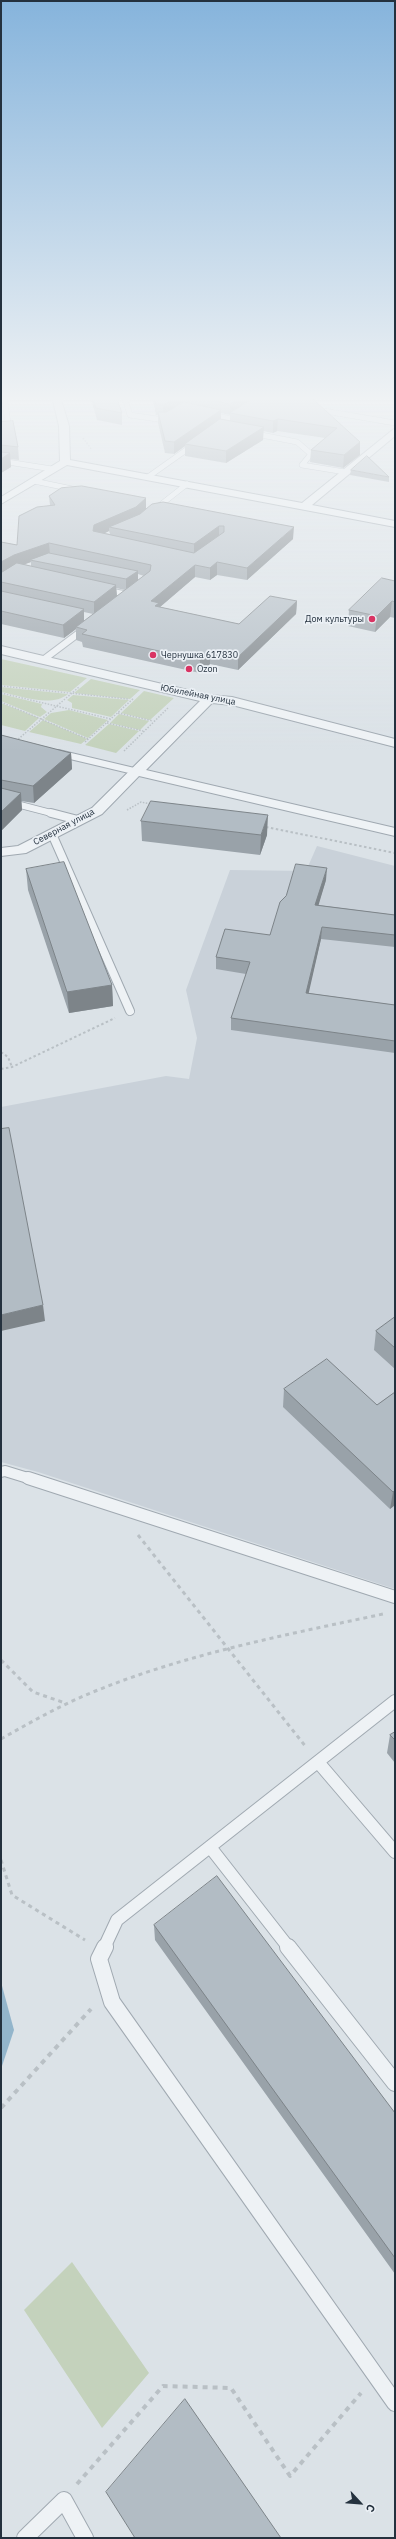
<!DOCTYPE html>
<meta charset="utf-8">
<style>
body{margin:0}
#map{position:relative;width:396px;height:2539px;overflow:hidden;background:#dbe2e7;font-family:"IBM Plex Sans",sans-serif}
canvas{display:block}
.frame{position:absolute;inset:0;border:2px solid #24313e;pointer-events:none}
.north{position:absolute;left:340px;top:2483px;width:40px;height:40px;-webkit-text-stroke:3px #ebf0f5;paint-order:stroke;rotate:116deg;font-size:11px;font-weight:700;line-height:16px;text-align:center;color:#24313e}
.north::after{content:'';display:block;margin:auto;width:14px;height:18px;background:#24313e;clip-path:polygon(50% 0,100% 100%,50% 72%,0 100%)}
</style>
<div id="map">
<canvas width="396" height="2539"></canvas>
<div class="frame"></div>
<div class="north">С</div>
</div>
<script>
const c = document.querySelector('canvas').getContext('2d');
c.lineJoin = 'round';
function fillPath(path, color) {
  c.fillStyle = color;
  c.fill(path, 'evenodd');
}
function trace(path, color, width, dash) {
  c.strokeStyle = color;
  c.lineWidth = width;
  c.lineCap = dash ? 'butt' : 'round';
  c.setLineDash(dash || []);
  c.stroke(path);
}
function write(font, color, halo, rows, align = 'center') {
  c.font = font + ' "IBM Plex Sans",sans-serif';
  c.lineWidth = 3.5;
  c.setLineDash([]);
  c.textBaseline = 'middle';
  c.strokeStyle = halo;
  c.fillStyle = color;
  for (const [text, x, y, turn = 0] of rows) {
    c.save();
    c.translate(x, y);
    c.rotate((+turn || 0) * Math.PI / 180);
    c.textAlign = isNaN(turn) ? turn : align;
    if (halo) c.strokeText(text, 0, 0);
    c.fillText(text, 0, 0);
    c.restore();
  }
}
fillPath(new Path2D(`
 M317 846 395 866V1589L38 1472 1 1462V1107L166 1076 189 1079 197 1038 186 990 230 870 306 871Z`), '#c9d1d9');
fillPath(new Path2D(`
 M1 659 87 678 70 692 1 685Z
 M91 679 140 690 130 699 74 693Z
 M1 687 68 694C51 708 21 696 1 692Z
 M144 691 174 698 150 720 121 713Z
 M1 694 42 704 41 707 47 712 40 717 1 701Z
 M73 695 129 700 111 717 72 708V703L67 700Z
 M1 703 39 718 25 731 1 725Z
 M69 710 108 720 88 738 44 719 51 713Z
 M119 714 149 721 140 730 110 723Z
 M43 720 87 739 81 744 29 732Z
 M109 724 139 731 116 753 85 745Z
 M72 2262 149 2373 102 2428 24 2310Z`), '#c4d2bc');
fillPath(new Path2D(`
 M1 1982 14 2030 1 2069Z`), '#93b5cb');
const serviceFar5 = new Path2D(`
 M4 396 9 429
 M124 396 130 415 164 420 169 417
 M313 409 395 423
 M208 414 231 419 220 426
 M251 433 297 442 311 454 302 465 345 472
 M1 461 52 469
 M148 477 196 443
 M34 481 77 490
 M154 510 187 484`);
const serviceFar4 = new Path2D(`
 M103 590 128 595
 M43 660 87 627
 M58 753 138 772
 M1 800 55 814`);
const serviceFar3 = new Path2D(`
 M51 813 78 820
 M52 834 130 1011`);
const serviceFar2 = new Path2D(`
 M1 1472 5 1471 31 1479`);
const serviceFar1 = new Path2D(`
 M28 1478 395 1597
 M318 1762 395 1852
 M210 1847 289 1948
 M104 1948 117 1920 395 1701`);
const service = new Path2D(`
 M105 1947 99 1959 112 2002 395 2403
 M288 1947 395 2083
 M25 2538 64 2500 85 2538`);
const minor = new Path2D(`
 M52 396H60L69 426 70 460 302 503 395 428V436L312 505 395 521V527L67 465 1 504V497L60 461 59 426Z
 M1 646 209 695 232 697 395 739V747L232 705 212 703 146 770 395 828V836L139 776 102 814 26 853 1 856V848L18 846 92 808 200 701 1 654Z`);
trace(serviceFar5, '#a0a9b1', 6);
trace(serviceFar4, '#a0a9b1', 8);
trace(serviceFar3, '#a0a9b1', 10);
trace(serviceFar2, '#a0a9b1', 12);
trace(serviceFar1, '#a0a9b1', 14);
trace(service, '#a0a9b1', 18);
trace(minor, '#a0a9b1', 2);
trace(new Path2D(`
 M83 438 92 450
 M1 686 128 699
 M1 693 111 719
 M1 702 88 739
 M118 713 153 721
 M107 723 143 731
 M16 741 79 687
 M85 742 134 698
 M124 751 169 707
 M127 810 141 802 151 804`), '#b9c0c5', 1.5, [1.5, 1.5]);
trace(new Path2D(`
 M266 827 395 853
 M1 1052 8 1057 12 1067
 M1 1069 12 1067 115 1018`), '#b9c0c5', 2, [2.5, 2.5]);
trace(new Path2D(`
 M138 1535 306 1747
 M1 1660 33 1692 65 1703
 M1 1739C31 1722 61 1705 93 1692 186 1654 285 1635 383 1614
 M1 1860 12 1895 85 1940`), '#b9c0c5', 3, [4, 4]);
trace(new Path2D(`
 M1 2108 91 2009
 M77 2484 163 2386 231 2388 290 2476 361 2393`), '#b9c0c5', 4, [5, 5]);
trace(serviceFar5, '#eef2f5', 5);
trace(serviceFar4, '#eef2f5', 6);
trace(serviceFar3, '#eef2f5', 8);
trace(serviceFar2, '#eef2f5', 10);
trace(serviceFar1, '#eef2f5', 12);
trace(service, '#eef2f5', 16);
fillPath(minor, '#eef2f5');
fillPath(new Path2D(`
 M90 396H116L122 413V425L97 420Z
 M152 396H253V399L257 396H303V398L360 442V455L343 468 310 462 311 450 325 438 277 431 273 433 263 431V440L226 463 185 456V446L174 454 165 453 158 423V415H156ZM221 413 230 415V421L221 419Z
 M1 422 18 447 19 460 10 459 11 467 1 473Z
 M351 470 389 477V482L350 475Z
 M49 496 146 508 293 539 247 580 217 575 210 580 195 577 160 607 239 624 297 601 296 614 238 670 210 664 200 673 83 647 82 642 76 640V629L64 638 1 624V542L17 545 50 505ZM109 531 110 534 105 533ZM31 562V566L24 564ZM138 574 144 576 138 580ZM116 588 125 590 117 596ZM84 612 93 614 84 621Z
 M395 581V618L390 617 375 632 348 626 349 610Z
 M1 735 71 753 72 769 34 803 21 801 22 810 1 831Z
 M141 821 267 835 260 855 142 841Z
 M26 869 112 985 113 1006 69 1013 28 890Z
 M326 880 318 905 395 915V947L321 939 308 993 395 1005V1053L231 1030V1018L246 974 216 969V957L270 935Z
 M395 1317V1369L374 1350 376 1331Z
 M284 1389 377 1405 395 1392V1505L390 1509 283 1407Z
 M395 1732V1763L387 1753 390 1735Z
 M154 1925 395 2113V2274L155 1940Z`), '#99a2a9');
fillPath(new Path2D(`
 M179 396H183V405L163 416V405Z
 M243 396H253V401L230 413V404Z
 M221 410V421L185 444V446L174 454V442Z
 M278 419 277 431 273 433V421Z
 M264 427 263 440 226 463V451Z
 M360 442V455L343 468 344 455Z
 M10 453 11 467 1 473V459Z
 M146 498V509L136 519 109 527V531L95 538 93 531 94 525Z
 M219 526V538L194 557V544Z
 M294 527 293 539 247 580V568Z
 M49 543 50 555 30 560 31 562 15 568 1 575V562L14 555Z
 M217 562V575L210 580V568Z
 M195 565V577L160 607V616L151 601Z
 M138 571V581L126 590V579Z
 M116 585 117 597 94 615V602Z
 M297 601 296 614 238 670V657Z
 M392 601 390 617 375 632 377 616Z
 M84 609V622L76 627V629L64 638 63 625Z
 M210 651V664L200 673V660Z
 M71 753 72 769 34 803 33 786Z
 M21 793 22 810 1 831V812Z
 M268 815 267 835 260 855 261 835Z
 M327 868 326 880 315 917V905Z
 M322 927 321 939 306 1005V993Z
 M112 985 113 1006 69 1013 67 992Z
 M43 1305 45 1321 1 1331V1315Z
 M395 1490V1505L390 1509 393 1492Z`), '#7d8489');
const building = new Path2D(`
 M93 396H116L122 413 96 408Z
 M154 396H179L163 405 156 404Z
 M193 396H243L230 404Z
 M257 396H291L314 400 360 442 344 455 311 450 337 428 278 419 273 421 230 413Z
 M184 402 221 410 174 442 165 441 158 412H166Z
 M220 419 264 427 226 451 185 444Z
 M13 421 18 447 1 445V422Z
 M1 452 10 453 1 459Z
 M367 456 389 477 351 470Z
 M82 486 146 498 136 507 94 525 93 531 194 553 224 532V526H219L194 544 109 527 140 514 152 504 163 502 294 527 247 568 217 562 210 568 195 565 151 601 159 603 155 606 239 624 270 596 297 601 238 657 210 651 200 660 82 634 87 630 76 627 150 571 151 565 49 543 14 555 1 562V542L17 545 19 516 37 507 55 505 49 496 61 488Z
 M49 553 138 571 126 579 30 560Z
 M17 563 116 585 94 602 1 582V573Z
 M382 578 395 581V602L392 601 377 616 349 610Z
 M1 591 84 609 63 625 1 611Z
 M1 735 71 753 33 786 1 780Z
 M1 788 21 793 1 812Z
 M151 801 268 815 261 835 141 821Z
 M64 862 112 985 67 992 26 869Z
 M296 864 327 868 315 905 395 915V935L322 927 306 993 395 1005V1041L231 1018 250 962 216 957 225 929 270 935 280 902 286 896Z
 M9 1128 43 1305 1 1315V1129Z
 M395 1317V1348L376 1331Z
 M327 1359 377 1405 395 1392V1490L393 1492 284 1389Z
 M395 1732V1740L390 1735Z
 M217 1876 395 2113V2258L154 1925Z
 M185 2399 281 2538H135L106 2492Z`);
fillPath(building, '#b2bcc4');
trace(building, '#7d8489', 1);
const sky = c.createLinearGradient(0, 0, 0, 752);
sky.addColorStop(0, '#86b4dc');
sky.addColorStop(0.53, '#eff2f4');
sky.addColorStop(1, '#eff2f400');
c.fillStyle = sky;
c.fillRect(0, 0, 396, 752);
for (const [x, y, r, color] of [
 [372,619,4,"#d93463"],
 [153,655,4,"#d93463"],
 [189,669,4,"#d93463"]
]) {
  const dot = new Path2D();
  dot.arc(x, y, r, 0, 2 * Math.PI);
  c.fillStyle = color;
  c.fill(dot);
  trace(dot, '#ebf0f5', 1.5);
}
write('9px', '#24313e', '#ebf0f5', [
 ["Дом культуры",364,619,"right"],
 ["Чернушка 617830",161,655],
 ["Ozon",197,669]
], 'left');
write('9px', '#24313e', '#ebf0f5', [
 ["Юбилейная улица",198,695,11],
 ["Северная улица",64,827,-28]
]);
</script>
